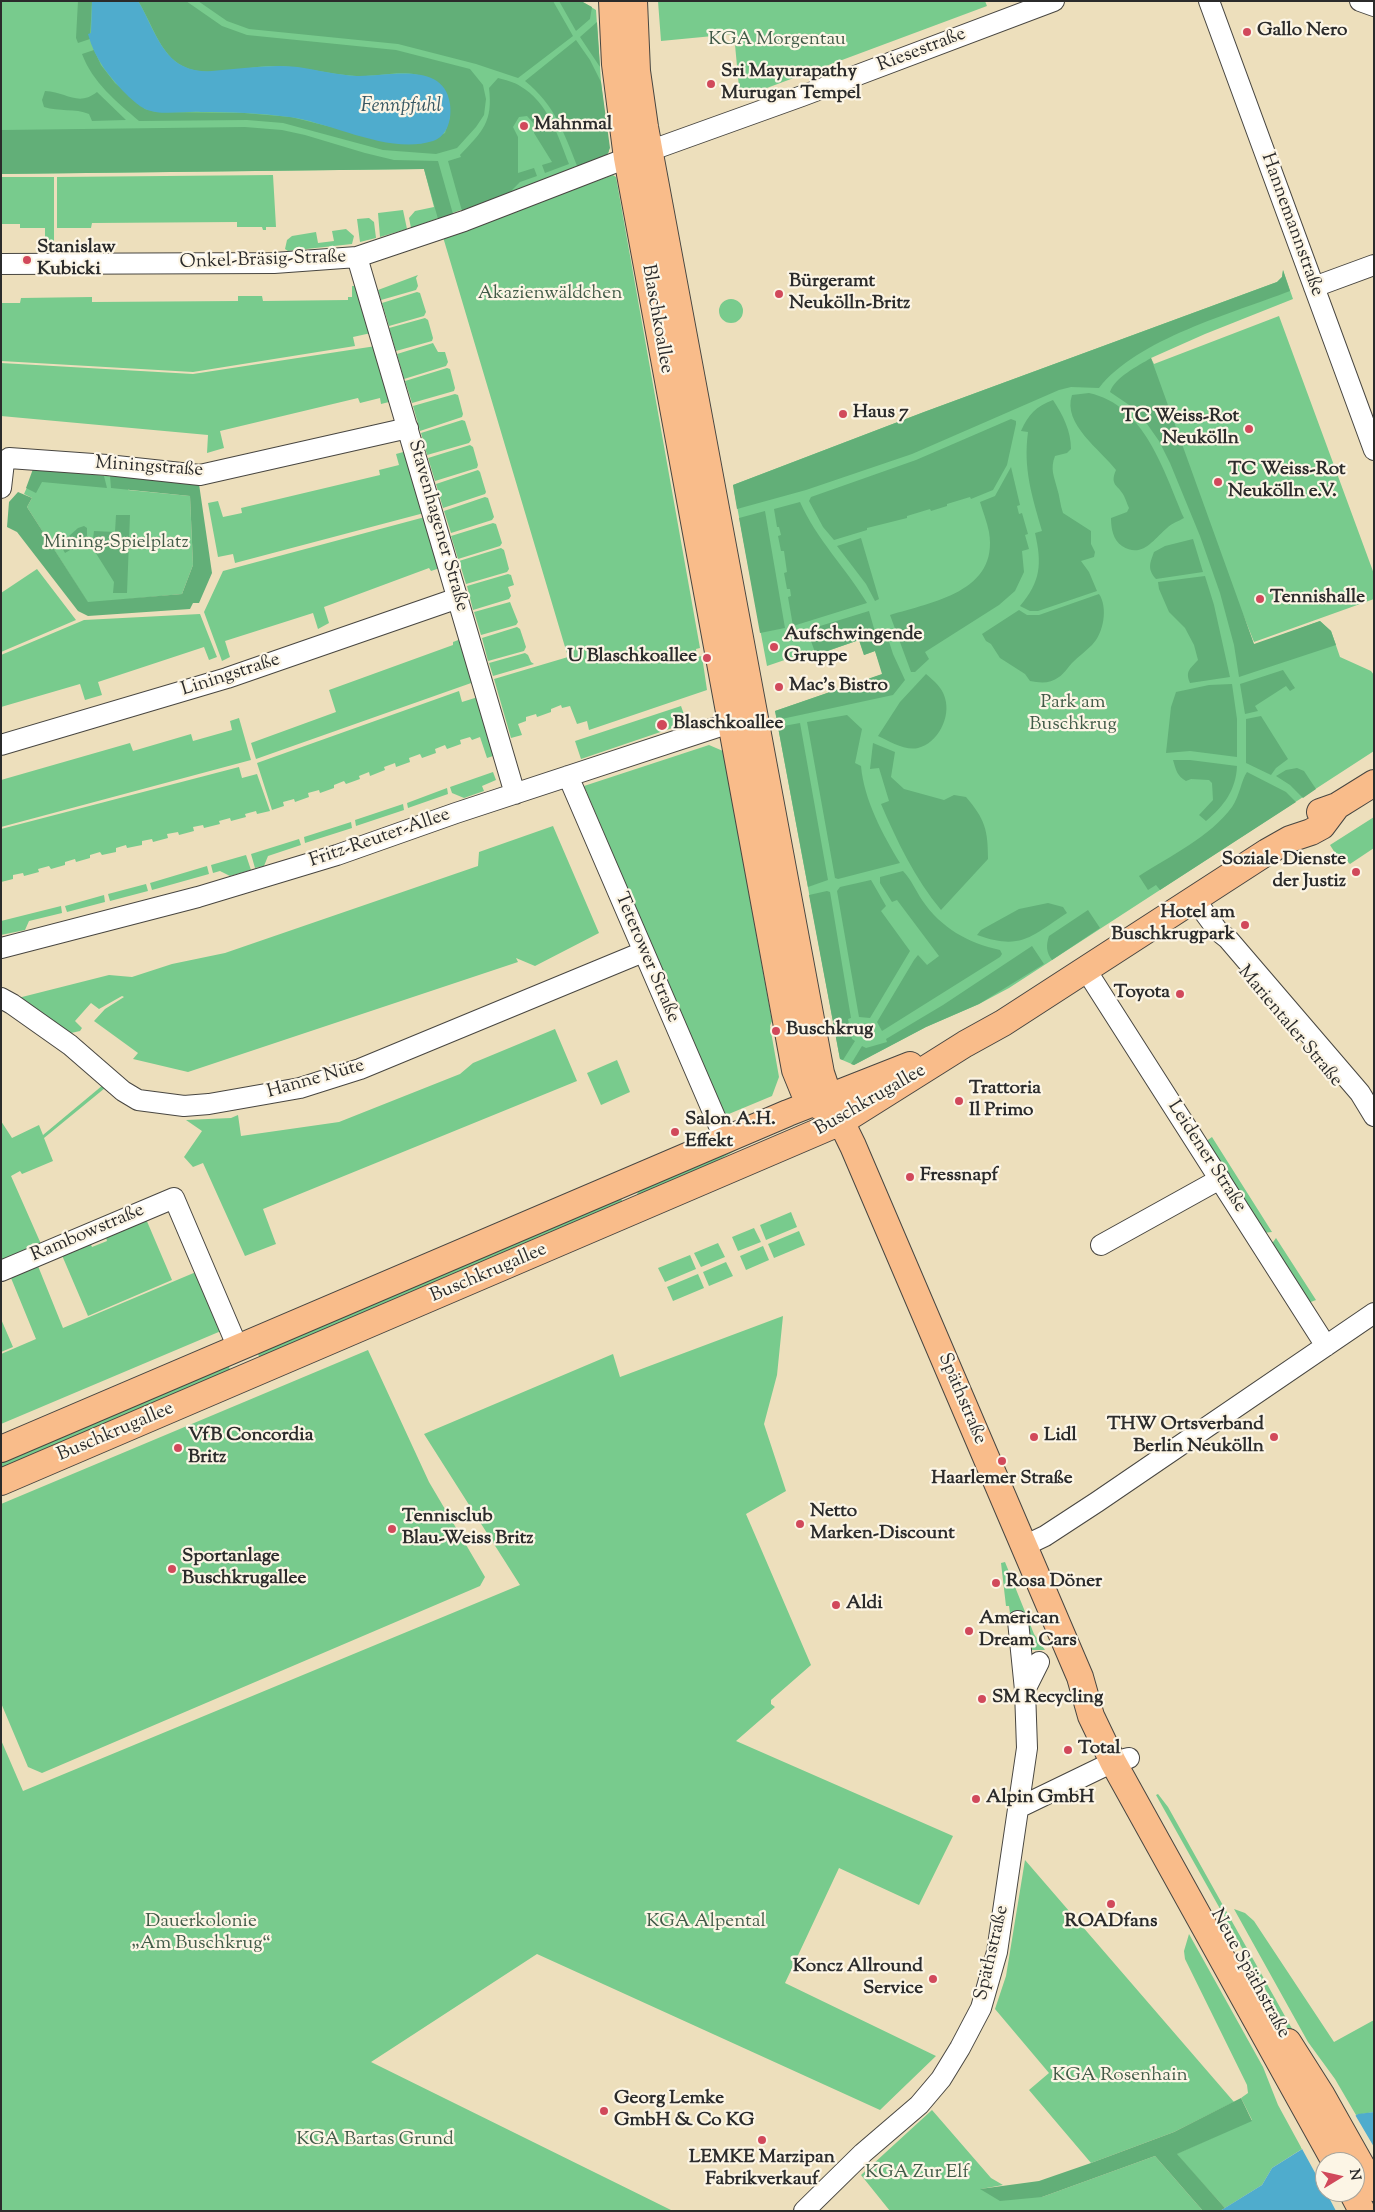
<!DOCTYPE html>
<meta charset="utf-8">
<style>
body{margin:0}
#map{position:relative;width:1375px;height:2212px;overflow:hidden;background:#eddfbc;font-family:"Sorts Mill Goudy",serif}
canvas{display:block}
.frame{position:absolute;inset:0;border:2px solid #2b2b2b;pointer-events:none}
.north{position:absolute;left:1315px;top:2152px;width:50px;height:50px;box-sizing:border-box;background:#fcf5e5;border:1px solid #a8a49b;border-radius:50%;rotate:81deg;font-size:14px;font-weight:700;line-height:20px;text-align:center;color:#2b2b2b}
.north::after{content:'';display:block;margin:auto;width:18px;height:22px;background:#d1495b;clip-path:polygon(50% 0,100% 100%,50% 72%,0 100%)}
</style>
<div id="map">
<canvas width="1375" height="2212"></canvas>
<div class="frame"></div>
<div class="north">N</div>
</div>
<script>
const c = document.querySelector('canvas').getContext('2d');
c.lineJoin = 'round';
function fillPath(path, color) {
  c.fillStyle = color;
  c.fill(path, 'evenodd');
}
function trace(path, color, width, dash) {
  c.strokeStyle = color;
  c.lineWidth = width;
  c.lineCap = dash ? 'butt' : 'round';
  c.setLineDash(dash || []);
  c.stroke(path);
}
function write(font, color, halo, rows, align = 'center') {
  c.font = font + ' "Sorts Mill Goudy",serif';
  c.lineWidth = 4.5;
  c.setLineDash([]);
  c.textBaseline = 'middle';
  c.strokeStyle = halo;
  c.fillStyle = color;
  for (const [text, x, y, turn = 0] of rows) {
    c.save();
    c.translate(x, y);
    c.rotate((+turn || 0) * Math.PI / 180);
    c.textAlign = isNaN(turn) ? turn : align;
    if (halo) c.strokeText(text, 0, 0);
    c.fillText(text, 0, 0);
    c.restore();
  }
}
fillPath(new Path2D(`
 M1 1H581L596 10 601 82 609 152 602 159 411 228 409 218 415 211 434 207 424 169 1 174Z
 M658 1H985L987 6 740 98 734 34 661 41Z
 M273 175 276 227H266V230H263L262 227H237V222L92 223 91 228H57V177Z
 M613 175 616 177 700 648 696 649 697 657 702 656 707 690 589 730 587 721 577 724 570 706 562 708 561 705 551 709V712L537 717 536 714 526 717V721L518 724 522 735 511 738 494 679 568 657 443 237Z
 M1 177H54V246H45V228H20V224H1Z
 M403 210 407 229 380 237 378 213Z
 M369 218 374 222 376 238 360 242 357 219Z
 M346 229 354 236 352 244 288 251 285 249 287 240 292 236 316 232 318 243 334 241 332 231Z
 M1283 270 1293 299 1205 334 1151 358 1154 364 1279 316 1374 574V599L1254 642 1242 612 1254 645 1320 621 1331 631 1340 657 1371 671 1374 675V751L1009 988 979 1004 926 1027 854 1065 840 1059 775 711 883 674 875 651 864 655 859 640 816 655 814 650 767 666 733 485 924 412 1277 282 1282 277Z
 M418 275 416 278 418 286 416 290 381 300 378 290Z
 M352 286H357L371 333 353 337 355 346 193 372 1 361V303H20L21 298 92 297V302L238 301V296H262L263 301 348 300V297H352Z
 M417 292 420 293 426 312 424 316 389 326 382 303Z
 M719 311a12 12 0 1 1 24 0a12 12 0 1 1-24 0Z
 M425 318 428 320 433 338 432 341 396 351 389 328Z
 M433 343 438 352H445L448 362 446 366 404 379 397 354Z
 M376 346 393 401 381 404 380 398 360 403 358 398 220 431 224 448 207 453 208 435 1 416V363L193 374Z
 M447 368 450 369 455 388 454 391 412 403 405 381Z
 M455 394 458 395 463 414 462 417 420 431 413 406Z
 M462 420 465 421 471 440 469 443 427 455 421 433Z
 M470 445 473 447 478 465 477 468 435 481 428 458Z
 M407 451 424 513 235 563 233 554 218 557 208 503 218 501 223 517 242 513 241 508 380 475 379 470 399 465 396 454Z
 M46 470 128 478V490L190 496 193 565 182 594 88 603 27 507 32 498 24 494 28 485Z
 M478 470 480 472 486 492 485 494 443 508 436 484Z
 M485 497 488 498 494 517 492 520 451 533 444 511Z
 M425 517 440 568 431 571 429 568 324 607 329 623 318 629 313 613 225 641 230 657 222 661 204 612 223 571Z
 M493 523 496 524 502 543 500 546 458 559 451 536Z
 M501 548 504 550 509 569 507 572 466 584 459 561Z
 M37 569 76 620 1 652V593Z
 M508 574 511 575 514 585 508 587 511 596 509 599 473 610 467 586Z
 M510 602 518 622 516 625 481 635 474 612Z
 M200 614 217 657 209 660 204 647 98 682 102 695 85 700 80 684 1 707V655L84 620Z
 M517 627 520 629 526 647 524 651 488 661 482 638Z
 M461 639 474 682 256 759 251 743 336 712 329 690 453 645V642Z
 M525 653 528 655 531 662 534 664 493 676 489 663Z
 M459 691 462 702 478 697 496 755 487 758 480 737 472 740 470 737 460 740 461 744 447 749 445 745 435 749 436 753 422 758 420 754 409 758 410 762 396 767 395 763 384 767 385 770 370 776 369 772 359 776 360 779 346 784 344 781 334 785V788L320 793 319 790 308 793 309 797 295 802 294 799 283 802 284 806 272 810 257 763Z
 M681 706 687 723 581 759 575 741Z
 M239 718 251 760 1 827V780L130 743 133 751 191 734 193 741 232 730 230 721Z
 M709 745 723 751 772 1021 770 1026 779 1077 772 1096 724 1116 584 786Z
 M239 767 242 778 257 774 270 811 257 814 256 811 245 814 246 817 231 821 230 818 219 821 220 824 204 828 203 825 193 827 194 831 179 835 178 832 167 834 168 838 153 842 152 839 142 841V845L127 848 126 845 116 848V852L102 855 100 852 90 855V858L76 862 75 859 65 862V865L51 869 49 866 38 869 39 872 24 876 23 873 13 875V879L1 882V829Z
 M493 772 496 780 482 786 484 791 464 798 452 793 450 787Z
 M447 788 448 794 408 808 407 803Z
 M403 804 404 810 356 826 355 820Z
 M1374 817V848L1350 864 1347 861 1342 864 1330 845Z
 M351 822 352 828 305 843 304 837Z
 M553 826 599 933 535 966 516 958 518 962 188 1072 133 1059 138 1053 94 1021 105 1009 124 997 122 996 99 1009 91 1003 75 1021 82 1028 80 1031 71 1033 18 998 109 975 132 977 172 964 225 953 478 866 479 852Z
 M299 839 301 845 268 856 264 866 255 868 251 854Z
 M246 855 251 870 230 876 220 871 213 873 211 865Z
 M207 866 209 874 152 890 150 883Z
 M146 884 148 891 110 901 108 894Z
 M104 895 105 902 67 912 65 906Z
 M61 906 62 913 29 921 25 930 1 935V921Z
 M555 1029 577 1081 263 1209 276 1244 245 1256 203 1163 193 1167 184 1157 202 1131 186 1120 231 1118 238 1115 241 1136 339 1122 460 1074 473 1063Z
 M617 1060 630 1092 601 1105 587 1073Z
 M103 1085 105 1088 44 1138 53 1161 22 1174 20 1171 11 1176 41 1244 1 1260V1121L12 1138 39 1125 43 1135Z
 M1212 1137 1272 1232 1263 1233 1205 1142Z
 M741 1146 742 1147 687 1177 637 1196 638 1190Z
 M620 1196 623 1203 262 1364 256 1349Z
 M791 1212 797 1227 766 1240 760 1225Z
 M146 1219 172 1280 88 1316 61 1253 89 1240 92 1247 107 1241 105 1234Z
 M754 1228 761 1242 738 1251 732 1237Z
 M799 1231 805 1245 774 1258 768 1244Z
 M1276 1238 1316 1300 1308 1303 1271 1245Z
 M718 1243 725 1257 701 1267 694 1253Z
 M763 1246 769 1260 746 1270 740 1256Z
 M690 1255 696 1269 665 1282 658 1268Z
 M726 1262 733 1276 709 1286 703 1272Z
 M38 1266 63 1328 196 1272 221 1331 1 1424V1354L36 1339 11 1278Z
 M698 1274 704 1288 673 1301 667 1287Z
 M783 1316 777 1375 764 1424 786 1491 746 1514 811 1665 771 1700V1704L775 1707 736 1741 953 1836 919 1905 839 1868 785 1983 936 2056 880 2110 537 1954 371 2062 673 2211H1V1740L23 1791 520 1585 424 1434 613 1354 620 1377Z
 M1 1319 13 1347 1 1352Z
 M368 1350 429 1482 485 1577 480 1586 42 1773 28 1767 1 1703V1504Z
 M227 1362 233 1377 1 1474V1457Z
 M1005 1562 1034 1634 1045 1650H1029L1013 1613H1010L1009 1606H1006L1001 1563Z
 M1158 1794 1168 1807 1305 2052 1300 2051 1156 1795Z
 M1025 1860 1234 2102 1174 2132 1091 2163 1029 2090 1049 2073 995 2009 1006 1976Z
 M1234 1909 1245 1913 1254 1921 1334 2042 1374 2020V2112L1356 2115 1335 2079 1308 2042Z
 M1189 1934 1263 2067 1278 2105 1302 2149 1272 2168 1262 2185 1225 2208 1176 2154 1252 2120 1241 2098 1248 2093 1247 2085 1185 1959 1184 1951Z
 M932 2110 991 2178 1003 2185 981 2189 1042 2197 1155 2156 1203 2211H890L861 2175Z`), '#78cb8d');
fillPath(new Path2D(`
 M78 1H92L90 39 78 43 76 38Z
 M138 1H186L222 26 247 35 396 50 470 69 483 85 486 99 484 115 476 127 457 148 436 154 383 150 283 123 247 120 139 121C116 101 93 83 82 54L94 50 101 65 115 83 145 109 157 112 244 113 291 117 400 144 423 143 445 133 450 117 434 80C404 67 385 77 356 76 326 74 298 65 269 66 241 67 204 80 179 64 159 51 151 21 138 1Z
 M198 1H553L573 36 518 78 476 64 398 44 249 29 227 21Z
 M559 1H581L592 7 590 19 576 31Z
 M597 22 600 67 580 37Z
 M576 40 590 60 601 82 610 148 607 155 578 168C564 133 555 105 525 81Z
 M498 78C505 80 514 82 520 86 548 102 558 136 569 164L545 173 542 165 552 162 534 133 535 125 527 116 519 117 513 127 518 137V173L534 168 537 176 520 182 508 194 462 211 448 161 461 157 460 155C483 131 493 122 489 88Z
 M45 91C67 92 78 107 97 92L126 120 92 121 89 114C75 108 59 112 44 107L42 100Z
 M245 127 282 130 305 135 365 153 394 160 438 161 453 214 438 219 424 169 1 174V130Z
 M1283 270 1290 291C1233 313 1137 339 1099 388L1071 387 1059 390 912 454 806 490 737 509 733 485 924 412 1277 282 1282 277Z
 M1151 358 1254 644 1320 621 1331 631 1336 645 1239 677 1234 645 1220 593 1200 536 1170 463 1159 441 1138 411 1110 392C1115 377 1138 366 1151 358Z
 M1089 393C1145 405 1164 472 1184 518 1179 521 1172 523 1167 528 1153 540 1142 559 1122 546 1113 540 1111 528 1111 518L1127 512 1129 508C1127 504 1126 500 1124 496 1119 485 1109 486 1116 470 1101 450 1062 424 1072 395Z
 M1053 400C1063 415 1071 431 1071 449L1067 453 1055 456C1050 469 1054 476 1057 488 1060 497 1060 505 1063 513L1091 531V544L1095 552 1094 557 1081 561 1089 572 1097 591 1038 611H1030L1020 606C1041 581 1042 564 1035 533L1042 531C1032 496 1023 469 1028 432L1021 431C1028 415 1036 406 1053 400Z
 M1011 419 1016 421V424L1007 465 993 490 971 499 970 497 947 504V506L931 511 930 509 907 516V518L867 528V530L834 540 823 527 809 501 811 497 916 460Z
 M1011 467 1020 505 1017 506 1019 514 1022 513 1028 534 1025 535 1029 549 1022 551 1024 572 1015 591 999 605 925 652 929 659 915 672H911L890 615C932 602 999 592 989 532 987 522 983 512 980 502L995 496Z
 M33 469 104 476 107 488 42 482 36 493 26 488Z
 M110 476 199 484 212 573 199 603H193L190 609 88 616 78 611 17 532 7 527 9 502 18 492 32 498 27 507 88 602 182 594 193 565 190 496 111 488Z
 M800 502C817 540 846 568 867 603L793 626 788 597 791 596 790 589H787L784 573 787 572 784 551H781L778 536 781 535 779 527H777L774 509Z
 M765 511 785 628 760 633 739 518Z
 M116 515H130L127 593H113L114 582 92 547 94 531 115 532Z
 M84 526 87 528V540L65 553 60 544 78 528Z
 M861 538 879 599 875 601 866 584 837 546Z
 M1193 539 1203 572 1156 579C1147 569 1150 563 1154 552L1165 546Z
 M1205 576 1214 605 1230 677 1190 683C1185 671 1190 669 1198 660L1194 645 1185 628 1169 612 1159 589 1158 582Z
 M1099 594C1108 607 1104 633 1092 645 1086 651 1079 656 1072 663 1068 667 1064 674 1059 677 1050 684 1040 683 1030 681L1025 674 1000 658 991 644 986 641 982 634 1019 610 1027 615H1039Z
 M869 611 875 632 885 629 893 654 905 680 893 695 777 720 775 711 882 674 875 651 864 655 859 640 816 655 807 630Z
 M1283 670 1295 688 1290 691 1286 686 1255 706 1258 711 1245 714 1240 684Z
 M926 674C934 681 942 687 945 698 951 717 938 743 918 748 905 751 889 741 878 736L900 702Z
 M1232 684 1237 719V757L1190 751 1166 753 1171 707 1176 692 1209 685Z
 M847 715 862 729 855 763 861 766C864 800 883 835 900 863L838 879 835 878 807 722Z
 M1261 716 1288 759 1276 768 1271 775 1246 763V719Z
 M800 723 828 880 808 887 778 727Z
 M873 743 895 752 891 777 904 789 944 800 954 795 966 797C985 819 988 830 988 859L941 910C915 879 897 841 881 804L889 801 879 768 870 769Z
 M1173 760H1190L1237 766C1236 790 1224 806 1206 821L1199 815 1213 800 1212 783 1209 780 1191 779 1186 781C1177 776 1176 770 1173 760Z
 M1297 768 1304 771 1316 789 1303 798 1290 785 1276 776 1286 770Z
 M1247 772 1286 792 1296 802 1160 890 1156 885 1148 890 1139 876C1170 856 1210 837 1232 807 1240 795 1241 781 1247 772Z
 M903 871C911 879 916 891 922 900 941 928 968 943 1000 950L1002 954 1000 957 882 1031 877 1022 914 960 918 955 927 965 939 956 897 900 892 902 880 883V877Z
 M871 880 886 906 881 911 910 951 870 1018 859 1017 837 891 840 887Z
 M827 891 830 892 851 1018 848 1019 852 1039 855 1041 843 1060 840 1059 809 895Z
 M1048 903 1063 907 1067 913C1031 936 1022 951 977 935L981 930 1019 909Z
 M1088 910 1100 928 1052 960C1046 952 1046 945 1049 936Z
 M1032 946 1044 964 979 1004 926 1027 854 1065 851 1064 862 1046 866 1048 887 1042 886 1039 943 1005Z
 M1241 2098 1252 2121 1177 2154 1225 2208 1220 2211H1203L1155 2156 1042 2197 1000 2201 980 2189 1039 2181 1091 2163 1174 2132Z`), '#62af78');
fillPath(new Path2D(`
 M92 1H138C151 22 160 55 183 66 195 72 209 72 222 70 247 68 273 64 298 67 318 70 337 75 357 76 386 77 444 60 450 104 452 118 448 136 433 141 389 155 333 123 289 117 260 113 230 112 201 112 184 111 160 116 145 109 139 106 134 101 129 97 110 78 95 60 88 34L91 33Z
 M1374 2112V2203L1362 2211H1220L1262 2185 1272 2168 1358 2114ZM1325 2162H1355V2192H1325Z`), '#4faccd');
fillPath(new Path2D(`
 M1354 2113 1374 2147V2206L1367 2211H1336L1326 2192H1355V2162H1325V2191L1301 2147Z`), '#eddfbc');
const minor = new Path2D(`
 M1209 1 1374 450
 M1360 1 1374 6
 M649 151 802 96 1054 1
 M357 257 515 794
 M1 264 274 263 357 257 464 221 627 158
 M1314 287 1374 265
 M1 488 4 462 9 458 107 465 200 475 408 428
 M1 745 227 678 458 598
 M568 776 725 1140
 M1195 900 1218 931 1228 939 1360 1093 1374 1116
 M1 948 198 897 337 855 456 813 745 718
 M1086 970 1326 1346
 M1 998 12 1004 70 1045 123 1091 138 1100 184 1106 209 1104 300 1088 360 1069 643 952
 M1101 1245 1220 1179
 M1 1271 174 1198 238 1348
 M1024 1546 1045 1536 1097 1502 1374 1313
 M1025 1690 1039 1662
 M1020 1807 1113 1762 1129 1758
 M804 2211 863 2153 919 2105 941 2079 960 2048 981 2008 997 1952 1027 1748 1025 1690 1018 1621`);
const major = new Path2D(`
 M612 1 615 64 627 158 795 1070 806 1097 841 1121
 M634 1 637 71 645 127 821 1073 829 1097 853 1146 1080 1677 1091 1716 1113 1762 1335 2162
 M1320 812 1337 806 1374 783
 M1 1449 788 1113 910 1065
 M1 1482 841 1122 965 1044 1003 1023 1267 852 1290 839 1311 832 1322 826 1337 806
 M1288 2042 1321 2094 1374 2188
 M1352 2192 1362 2211`);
trace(minor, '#484641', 22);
trace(major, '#484641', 28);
trace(minor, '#fff', 20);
trace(major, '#f9bc8a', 26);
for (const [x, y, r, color] of [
 [1247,32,5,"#d1495b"],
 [711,84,5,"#d1495b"],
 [524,126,5,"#d1495b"],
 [27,260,5,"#d1495b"],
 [779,294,5,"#d1495b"],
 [843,414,5,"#d1495b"],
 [1249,429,5,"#d1495b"],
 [1218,482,5,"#d1495b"],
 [1260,599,5,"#d1495b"],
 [774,647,5,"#d1495b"],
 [707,658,5,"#d1495b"],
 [779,687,5,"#d1495b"],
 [662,725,6,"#d1495b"],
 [1356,872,5,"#d1495b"],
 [1245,925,5,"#d1495b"],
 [1180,994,5,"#d1495b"],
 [776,1031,5,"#d1495b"],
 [959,1101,5,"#d1495b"],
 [675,1132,5,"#d1495b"],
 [910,1177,5,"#d1495b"],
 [1034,1437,5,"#d1495b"],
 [1274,1437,5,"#d1495b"],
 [178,1448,5,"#d1495b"],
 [1002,1461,5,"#d1495b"],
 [800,1524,5,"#d1495b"],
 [392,1529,5,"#d1495b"],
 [172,1569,5,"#d1495b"],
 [996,1583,5,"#d1495b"],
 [836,1605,5,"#d1495b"],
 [969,1631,5,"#d1495b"],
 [982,1699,5,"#d1495b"],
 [1068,1750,5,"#d1495b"],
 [976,1799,5,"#d1495b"],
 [1111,1904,5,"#d1495b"],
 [933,1979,5,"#d1495b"],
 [604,2111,5,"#d1495b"],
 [762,2140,5,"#d1495b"]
]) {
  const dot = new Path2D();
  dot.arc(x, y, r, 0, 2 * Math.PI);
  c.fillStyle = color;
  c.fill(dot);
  trace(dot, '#fcf5e5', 2);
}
write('bold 19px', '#2b2b2b', '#fcf5e5', [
 ["Gallo Nero",1257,32],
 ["Sri Mayurapathy",721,73],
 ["Murugan Tempel",721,95],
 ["Mahnmal",534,126],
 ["Stanislaw",37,249],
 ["Kubicki",37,271],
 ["Bürgeramt",789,283],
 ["Neukölln-Britz",789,305],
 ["Haus 7",853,414],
 ["TC Weiss-Rot",1239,418,"right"],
 ["Neukölln",1239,440,"right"],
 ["TC Weiss-Rot",1228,471],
 ["Neukölln e.V.",1228,493],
 ["Tennishalle",1270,599],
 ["Aufschwingende",784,636],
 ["Gruppe",784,658],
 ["U Blaschkoallee",697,658,"right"],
 ["Mac's Bistro",789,687],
 ["Blaschkoallee",673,725],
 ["Soziale Dienste",1346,861,"right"],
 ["der Justiz",1346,883,"right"],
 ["Hotel am",1235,914,"right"],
 ["Buschkrugpark",1235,936,"right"],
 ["Toyota",1170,994,"right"],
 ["Buschkrug",786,1031],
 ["Trattoria",969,1090],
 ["Il Primo",969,1112],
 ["Salon A.H.",685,1121],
 ["Effekt",685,1143],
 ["Fressnapf",920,1177],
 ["THW Ortsverband",1264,1426,"right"],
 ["Berlin Neukölln",1264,1448,"right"],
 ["VfB Concordia",188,1437],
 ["Britz",188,1459],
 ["Lidl",1044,1437],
 ["Haarlemer Straße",1002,1480,"center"],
 ["Netto",810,1513],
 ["Marken-Discount",810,1535],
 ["Tennisclub",402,1518],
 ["Blau-Weiss Britz",402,1540],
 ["Sportanlage",182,1558],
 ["Buschkrugallee",182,1580],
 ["Rosa Döner",1006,1583],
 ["Aldi",846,1605],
 ["American",979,1620],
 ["Dream Cars",979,1642],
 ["SM Recycling",992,1699],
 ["Total",1078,1750],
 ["Alpin GmbH",986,1799],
 ["ROADfans",1111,1923,"center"],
 ["Koncz Allround",923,1968,"right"],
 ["Service",923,1990,"right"],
 ["Georg Lemke",614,2100],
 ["GmbH & Co KG",614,2122],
 ["LEMKE Marzipan",762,2159,"center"],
 ["Fabrikverkauf",762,2181,"center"]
], 'left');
write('19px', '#425b48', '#fcf5e5', [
 ["KGA Morgentau",777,41],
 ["Akazienwäldchen",550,295],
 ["Mining-Spielplatz",116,544],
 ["Park am",1073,704],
 ["Buschkrug",1073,726],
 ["Dauerkolonie",201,1923],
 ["„Am Buschkrug“",201,1945],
 ["KGA Alpental",706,1923],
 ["KGA Rosenhain",1120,2077],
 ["KGA Bartas Grund",375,2141],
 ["KGA Zur Elf",917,2174]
]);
write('19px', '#2b2b2b', '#fcf5e5', [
 ["Riesestraße",922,51,-21],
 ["Hannemannstraße",1291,225,70],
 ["Onkel-Bräsig-Straße",263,261,-2],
 ["Blaschkoallee",656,319,80],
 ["Miningstraße",149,468,4],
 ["Stavenhagener Straße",437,526,74],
 ["Liningstraße",231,676,-18],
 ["Fritz-Reuter-Allee",380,839,-19],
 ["Teterower Straße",646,958,67],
 ["Marientaler Straße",1289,1027,50],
 ["Hanne Nüte",316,1080,-16],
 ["Buschkrugallee",871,1101,-30],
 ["Leidener Straße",1206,1157,57],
 ["Rambowstraße",88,1234,-23],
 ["Buschkrugallee",489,1274,-23],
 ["Späthstraße",961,1399,67],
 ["Buschkrugallee",116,1433,-23],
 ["Späthstraße",993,1953,-77],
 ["Neue Späthstraße",1249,1974,61]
]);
write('italic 20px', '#385864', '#fcf5e5', [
 ["Fennpfuhl",401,108]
]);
</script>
